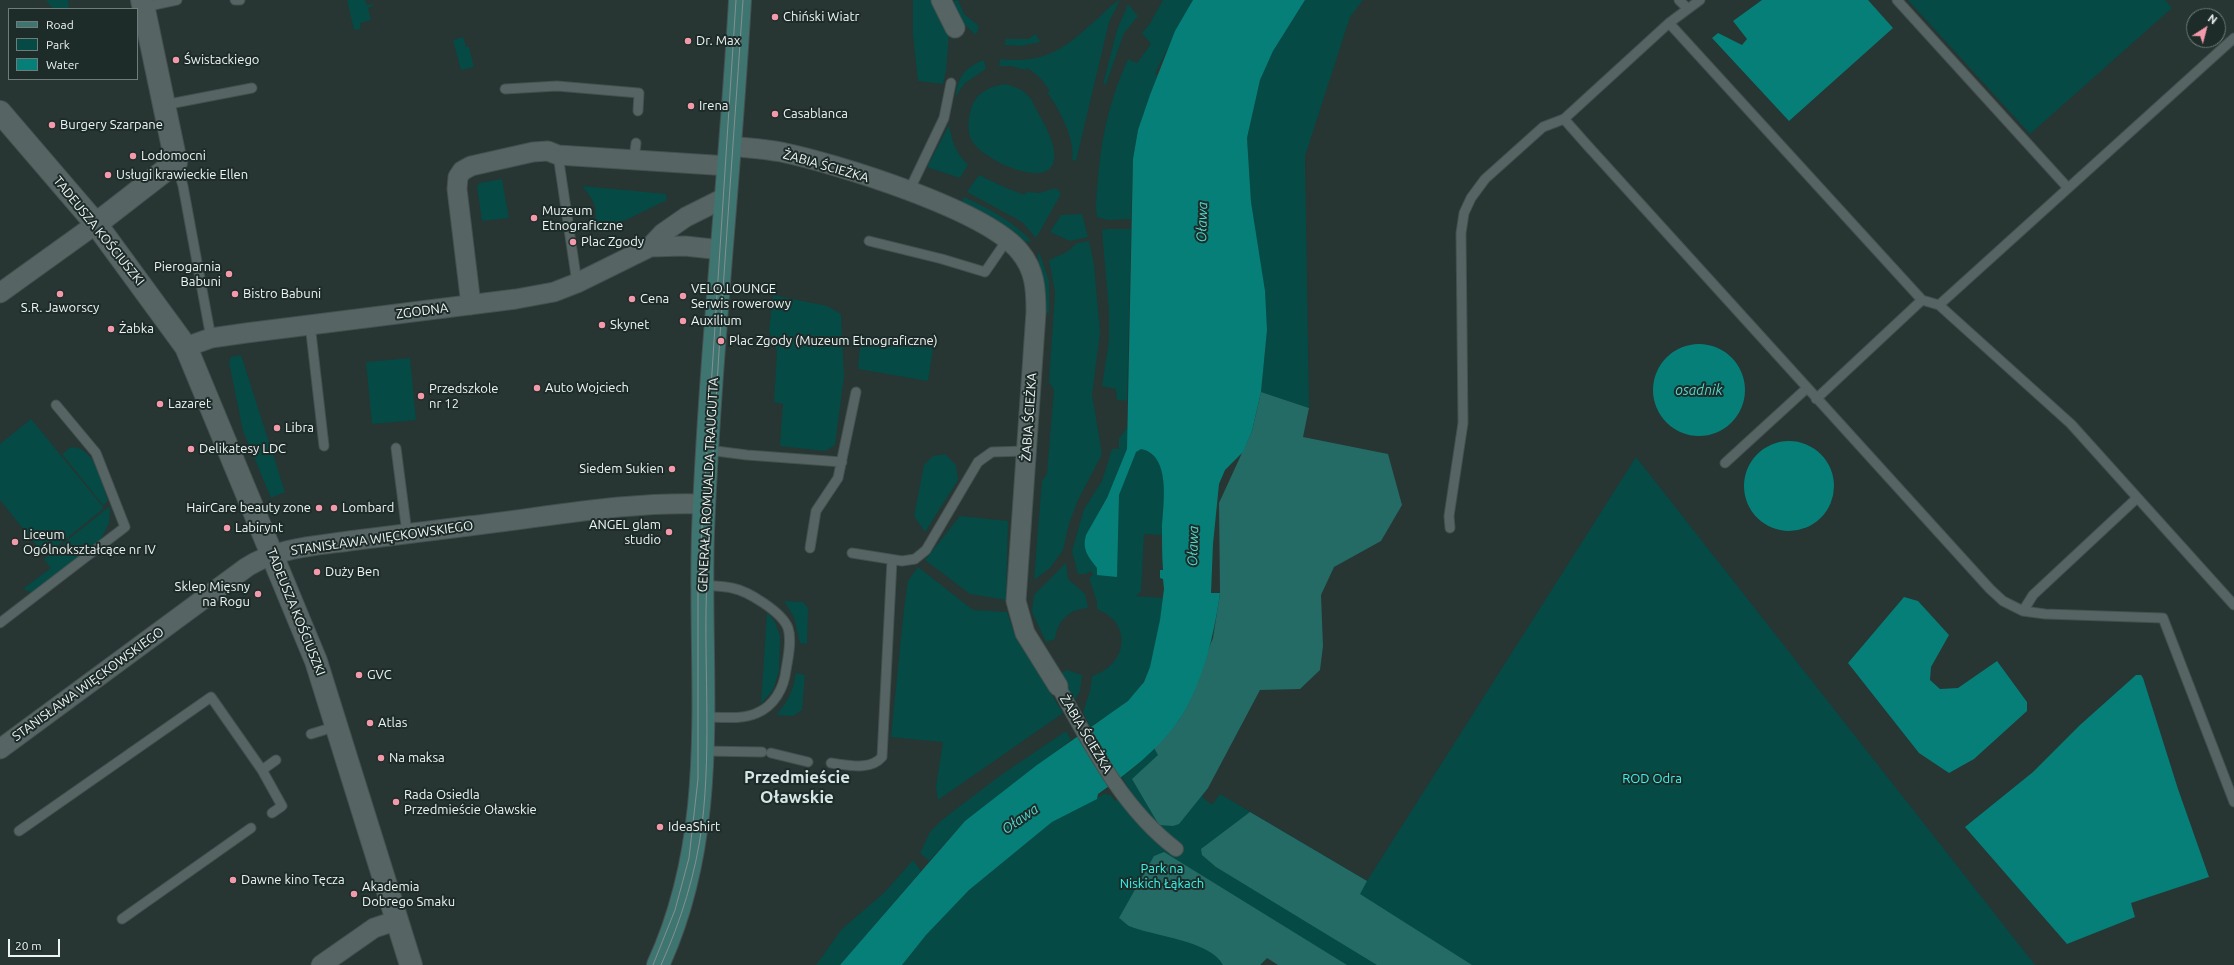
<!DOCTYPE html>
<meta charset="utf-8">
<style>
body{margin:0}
#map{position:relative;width:2234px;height:965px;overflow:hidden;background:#273533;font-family:Ubuntu,sans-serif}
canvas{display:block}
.legend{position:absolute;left:8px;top:8px;width:130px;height:72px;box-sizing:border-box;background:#1d2b29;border:1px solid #707c7a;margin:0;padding:5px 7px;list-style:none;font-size:12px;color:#edf5f4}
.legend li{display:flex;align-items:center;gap:8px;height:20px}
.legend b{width:20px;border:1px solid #707c7a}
.north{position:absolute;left:2186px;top:8px;width:40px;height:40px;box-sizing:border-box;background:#1d2b29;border:1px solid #707c7a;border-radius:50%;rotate:36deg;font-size:11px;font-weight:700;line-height:16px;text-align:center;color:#edf5f4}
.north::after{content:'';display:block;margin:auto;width:14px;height:18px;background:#f39aaa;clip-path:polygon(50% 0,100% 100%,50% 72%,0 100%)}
.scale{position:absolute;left:8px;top:939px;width:52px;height:18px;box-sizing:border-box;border:2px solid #edf5f4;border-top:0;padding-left:5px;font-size:12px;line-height:14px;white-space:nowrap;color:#edf5f4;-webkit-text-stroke:3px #1d2b29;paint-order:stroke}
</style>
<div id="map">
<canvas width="2234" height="965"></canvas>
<ul class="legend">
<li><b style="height:5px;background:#3f7571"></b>Road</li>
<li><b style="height:11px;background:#054a45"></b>Park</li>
<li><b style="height:11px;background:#057f78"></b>Water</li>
</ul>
<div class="north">N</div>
<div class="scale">20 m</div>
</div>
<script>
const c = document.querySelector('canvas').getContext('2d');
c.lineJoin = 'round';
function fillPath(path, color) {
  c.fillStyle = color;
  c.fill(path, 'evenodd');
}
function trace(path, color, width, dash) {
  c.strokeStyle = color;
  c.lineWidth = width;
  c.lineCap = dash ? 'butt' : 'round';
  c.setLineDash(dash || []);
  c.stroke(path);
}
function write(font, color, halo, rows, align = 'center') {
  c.font = font + ' Ubuntu,sans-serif';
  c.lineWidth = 4;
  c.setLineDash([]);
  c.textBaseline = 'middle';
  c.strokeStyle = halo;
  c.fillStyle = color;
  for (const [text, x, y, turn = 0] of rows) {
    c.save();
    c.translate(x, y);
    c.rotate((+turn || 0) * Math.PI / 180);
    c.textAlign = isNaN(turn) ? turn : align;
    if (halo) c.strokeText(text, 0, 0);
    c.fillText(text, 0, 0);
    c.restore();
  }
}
fillPath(new Path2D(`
 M46 0H68L69 9H53Z
 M347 0H365L367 5 372 4 373 6 368 8 371 20 360 23 361 29 354 30Z
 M913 0H932L949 34 946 70 943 84 918 81 913 35Z
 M958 0 964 14 979 26 976 35 958 19 949 3Z
 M1120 0 1109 22 1076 161 1072 160C1076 140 1059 109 1047 92L1050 91C1044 81 1037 74 1027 68L1025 70 1011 66H999L1000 59C1045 64 1064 49 1096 20 1103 14 1111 4 1120 0Z
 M1163 0H1193L1155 73 1158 75 1138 130 1133 159 1131 219 1108 220 1097 217C1095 204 1097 191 1098 178 1102 133 1110 100 1128 59L1137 63 1151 44 1142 33 1149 25Z
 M1305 0H1363L1350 17 1305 156 1309 408 1261 392 1267 330 1251 203 1247 138 1260 80 1273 51Z
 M1908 0H2165L2172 8 2030 134Z
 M1128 4 1138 16 1124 33 1106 84H1103L1117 30Z
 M1036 34 1040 42 1021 46 1004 45 1006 39H1028Z
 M463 37 466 47H469L474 67 461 70 453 40Z
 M984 60 986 69 965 83 956 96C957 78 966 66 984 60Z
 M1005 84C1017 87 1024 90 1031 99 1038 114 1049 130 1053 146 1066 198 985 163 972 141 967 133 968 118 971 109 975 93 991 86 1005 84Z
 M949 125C952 142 956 153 968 165L960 178 927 167Z
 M979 175 1006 188 1025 195 1026 192 1039 193 1056 188 1061 194 1036 238 1022 222 967 192Z
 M502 179 509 218 482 221 477 186 480 183Z
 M582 186 666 194 667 200 628 219 591 231C600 210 596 203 582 186Z
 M964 197C990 209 1013 221 1032 242L1024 241 1012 230 961 202Z
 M1082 214 1088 237 1070 241 1050 232 1061 215Z
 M1108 229H1131L1127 401 1117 400 1116 389 1102 386 1109 341V311L1102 230Z
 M1089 241 1094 265 1100 332 1092 395 1102 454 1078 500 1069 524 1063 550 1050 568 1034 580 1042 481 1047 474 1054 390 1049 382 1055 292 1049 260 1067 252 1077 243Z
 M1039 251 1049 281V315L1043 307C1043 300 1045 292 1044 285 1043 272 1036 264 1039 251Z
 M773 295 827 306 841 314 844 376 835 445 825 451 780 446 783 404 774 402 777 351 769 331Z
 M861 335 933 348 928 381 858 369Z
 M241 355 285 492 271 498 243 431 229 362 231 357Z
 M410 358 416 420 372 424 366 362Z
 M31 419 104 508 45 556 0 500V444Z
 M1127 428C1130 433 1133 440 1137 443 1143 448 1150 450 1155 456 1170 474 1162 513 1162 535L1144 534 1141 591 1136 596 1163 598C1159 633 1156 676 1128 701 1117 711 1102 718 1090 727L1083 712 1090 691 1092 676C1128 665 1133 623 1097 609V602L1089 578 1093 575 1091 571 1086 574H1078L1072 551 1084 509 1102 481 1112 449H1119V438Z
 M71 447C96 447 101 483 108 501L103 505 62 454Z
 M945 454 956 465 958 480 925 532 914 516 924 465 933 456Z
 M1636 457 2035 965H1278L1267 958 1260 965H902L926 935 969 890 1052 822 1106 793 1108 796 1110 794 1115 801 1131 792 1122 777 1133 769 1154 748 1163 760 1208 788 1202 797 1212 805 1220 794 1367 881Z
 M110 506 109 523 101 539 35 591 31 592 23 589 51 568 44 559Z
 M960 516 1008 521 1006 600 970 594 925 560Z
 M1066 563 1068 579 1085 594 1088 608C1069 609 1057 621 1055 639L1046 642 1032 612 1034 595Z
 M918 567 973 610 1007 612 1016 638 1063 713 938 800 936 787 943 742 891 737 904 609 908 581Z
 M784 601 803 602 808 608 807 644 800 643 794 617Z
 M767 612 775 622 780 636 779 671 773 690 761 704Z
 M1067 670 1082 675 1080 691 1074 701 1062 679 1061 673Z
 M796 673 805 675 802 710 793 716 776 715C788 702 793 691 796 673Z
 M1066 731 1071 740 965 821 929 861 920 853 930 832 943 819 1001 775Z
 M913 860 921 871 840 965H816L842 929 885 892Z`), '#054a45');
fillPath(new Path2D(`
 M1261 392 1309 408 1303 437 1388 454 1402 505 1381 541 1334 567 1321 595 1323 646 1320 670 1300 689 1260 690 1208 788 1179 824 1173 826 1159 825 1132 779 1158 755 1154 748 1179 720 1213 638 1220 593 1219 503 1252 431Z
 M1250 812 1367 881 1360 894 1472 965H1377L1216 867 1202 855 1201 849Z
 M1164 852 1347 965H1278L1267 958 1260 965H1223C1210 940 1152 936 1129 926 1126 924 1122 920 1119 918L1154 856Z`), '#246a65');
fillPath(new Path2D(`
 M1193 0H1305L1273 51 1260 80 1247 138 1251 202 1265 291 1267 330 1261 392 1252 431 1243 452 1225 470 1219 484 1213 544 1211 593H1220C1214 636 1203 683 1179 720 1158 750 1128 773 1098 794L1097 799 1052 822 969 890 926 935 902 965H840L965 821 1037 765 1128 701 1144 682 1150 667 1160 620 1164 589 1163 579 1160 578V570H1163C1162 556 1162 543 1162 529 1163 505 1172 455 1141 449L1136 452 1119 495 1117 577 1097 575V568C1088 556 1082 550 1086 535L1107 498 1127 449 1133 159 1138 130 1150 95 1175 31Z
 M1762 0H1868L1893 28 1789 121 1712 38 1718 33 1742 45 1747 39 1733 21Z
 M1653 390a46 46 0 1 1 92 0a46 46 0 1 1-92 0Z
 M1744 486a45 45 0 1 1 90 0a45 45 0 1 1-90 0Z
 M1904 597 1918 601 1949 635 1931 667 1930 680 1940 689 1958 688 1997 661 2027 702V711L1974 759 1949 773 1919 753 1848 663Z
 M2136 675H2141L2143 678 2178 789 2209 877 2131 903 2135 917 2067 944 1965 827 2033 772 2080 725Z`), '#057f78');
const service = new Path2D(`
 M235 0H240
 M1679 0 1687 8
 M1700 0 1669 23 1564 119 1587 145 1990 589 2003 601 2023 611 2033 595 2137 498
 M1897 0 2068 188
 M144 7 177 0
 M1669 23 1922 300 1939 305 2071 424 2234 605
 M505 89 557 86 639 93 638 111
 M164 105 252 88
 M558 155 577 283
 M634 160 636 143
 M176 162 183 186 211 338
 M909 191 944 118 951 83
 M869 241 942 259 985 272 1007 240
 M1939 305 2234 38
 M310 324 324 446
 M1816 399 1922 300
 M396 448 407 533
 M708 450 747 455 842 462
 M1725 463 1807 388
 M1450 528 1449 516 1463 423 1461 233 1464 213 1471 198 1485 179 1543 127 1564 119
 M810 548 816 511 838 478 856 392
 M852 553 902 561 915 559 926 550 978 462 992 452 1026 451
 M702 585C712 586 723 586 732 588 748 591 782 612 788 628 792 640 788 658 786 670 784 688 774 706 757 713 742 720 719 717 703 717
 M2023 611 2045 614 2163 618 2234 802
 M0 623 125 527 96 453 56 405
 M311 734 337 726
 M703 751 762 752
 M771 753 808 762
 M831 763C848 765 870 771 882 757L892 560
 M262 770 276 760
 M19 831 211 697 262 770 282 806 272 813
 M122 919 251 828`);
const pedestrian = new Path2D(`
 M1058 686C1090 744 1122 808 1176 849`);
const minor = new Path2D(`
 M941 0 955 28
 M730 146C747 148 764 149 781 152 835 163 987 210 1020 252 1035 270 1036 289 1036 312L1016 601 1025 633 1058 686
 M650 247 685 246 722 250
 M0 293 96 224
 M471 305 457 189 458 177 462 171 471 166 533 152 548 151 558 155 729 166
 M186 347 211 338 246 333 516 299 554 292 577 283 650 247 663 233 686 217 726 197
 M0 749 247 567C277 548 314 546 349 541 389 536 429 531 469 526 548 517 626 501 705 504
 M321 965 374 928 398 920`);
const tertiary = new Path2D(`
 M0 112 96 224 186 347 316 661 411 965
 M96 224 176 162 142 0`);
const secondary = new Path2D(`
 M658 965C722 826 698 679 703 532 710 354 730 177 740 0`);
trace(service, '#44504f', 11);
trace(pedestrian, '#44504f', 16);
trace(minor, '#44504f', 21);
trace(tertiary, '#44504f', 24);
trace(secondary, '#44504f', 24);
trace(service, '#566563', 9);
trace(pedestrian, '#566563', 14);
trace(minor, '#566563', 19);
trace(tertiary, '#566563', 22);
trace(secondary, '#3f7571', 22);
trace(new Path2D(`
 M653 965 675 910 689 858 698 779V590L736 0
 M661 965C681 921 696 873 702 825 712 742 703 658 707 576 715 384 730 192 743 0`), '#85908e', 1);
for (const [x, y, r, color] of [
 [775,17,4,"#f39aaa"],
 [688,41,4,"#f39aaa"],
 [176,60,4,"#f39aaa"],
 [691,106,4,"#f39aaa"],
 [775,114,4,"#f39aaa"],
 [52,125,4,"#f39aaa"],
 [133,156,4,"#f39aaa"],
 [108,175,4,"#f39aaa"],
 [534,218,4,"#f39aaa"],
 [573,242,4,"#f39aaa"],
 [229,274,4,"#f39aaa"],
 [60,294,4,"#f39aaa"],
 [235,294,4,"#f39aaa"],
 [683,296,4,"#f39aaa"],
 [632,299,4,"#f39aaa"],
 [683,321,4,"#f39aaa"],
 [602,325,4,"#f39aaa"],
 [111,329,4,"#f39aaa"],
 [721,341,4,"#f39aaa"],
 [537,388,4,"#f39aaa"],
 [421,396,4,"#f39aaa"],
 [160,404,4,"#f39aaa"],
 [277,428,4,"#f39aaa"],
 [191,449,4,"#f39aaa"],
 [672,469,4,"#f39aaa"],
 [319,508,4,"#f39aaa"],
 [334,508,4,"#f39aaa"],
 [227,528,4,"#f39aaa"],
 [669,532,4,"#f39aaa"],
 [15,542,4,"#f39aaa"],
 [317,572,4,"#f39aaa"],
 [258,594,4,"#f39aaa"],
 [359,675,4,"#f39aaa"],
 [370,723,4,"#f39aaa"],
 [381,758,4,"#f39aaa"],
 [396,802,4,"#f39aaa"],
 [660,827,4,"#f39aaa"],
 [233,880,4,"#f39aaa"],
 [354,894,4,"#f39aaa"]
]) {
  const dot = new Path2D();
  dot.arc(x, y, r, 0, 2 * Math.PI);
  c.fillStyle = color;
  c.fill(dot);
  trace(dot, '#1d2b29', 1.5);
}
write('13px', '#edf5f4', '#1d2b29', [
 ["Chiński Wiatr",783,17],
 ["Dr. Max",696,41],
 ["Świstackiego",184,60],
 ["Irena",699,106],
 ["Casablanca",783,114],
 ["Burgery Szarpane",60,125],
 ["Lodomocni",141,156],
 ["Usługi krawieckie Ellen",116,175],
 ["Muzeum",542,211],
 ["Etnograficzne",542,226],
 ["Plac Zgody",581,242],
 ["Pierogarnia",221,267,"right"],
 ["Babuni",221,282,"right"],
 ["VELO.LOUNGE",691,289],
 ["Serwis rowerowy",691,304],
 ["Bistro Babuni",243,294],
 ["Cena",640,299],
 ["S.R. Jaworscy",60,308,"center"],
 ["Auxilium",691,321],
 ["Skynet",610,325],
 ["Żabka",119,329],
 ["Plac Zgody (Muzeum Etnograficzne)",729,341],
 ["Auto Wojciech",545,388],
 ["Przedszkole",429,389],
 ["nr 12",429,404],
 ["Lazaret",168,404],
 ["Libra",285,428],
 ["Delikatesy LDC",199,449],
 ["Siedem Sukien",664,469,"right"],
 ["HairCare beauty zone",311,508,"right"],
 ["Lombard",342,508],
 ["ANGEL glam",661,525,"right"],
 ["studio",661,540,"right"],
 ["Labirynt",235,528],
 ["Liceum",23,535],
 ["Ogólnokształcące nr IV",23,550],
 ["Duży Ben",325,572],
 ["Sklep Mięsny",250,587,"right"],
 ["na Rogu",250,602,"right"],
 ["GVC",367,675],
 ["Atlas",378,723],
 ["Na maksa",389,758],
 ["Rada Osiedla",404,795],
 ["Przedmieście Oławskie",404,810],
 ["IdeaShirt",668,827],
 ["Dawne kino Tęcza",241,880],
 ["Akademia",362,887],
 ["Dobrego Smaku",362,902]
], 'left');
write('13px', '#edf5f4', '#1d2b29', [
 ["ŻABIA ŚCIEŻKA",826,166,16],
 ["TADEUSZA KOŚCIUSZKI",99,231,51],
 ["ZGODNA",422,311,-7],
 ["ŻABIA ŚCIEŻKA",1029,417,-86],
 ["GENERAŁA ROMUALDA TRAUGUTTA",708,485,-87],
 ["STANISŁAWA WIĘCKOWSKIEGO",382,538,-8],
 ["TADEUSZA KOŚCIUSZKI",296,612,68],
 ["STANISŁAWA WIĘCKOWSKIEGO",88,684,-36],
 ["ŻABIA ŚCIEŻKA",1086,734,59]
]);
write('13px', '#36f8eb', '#1d2b29', [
 ["ROD Odra",1652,779],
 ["Park na",1162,869],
 ["Niskich Łąkach",1162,884]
]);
write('italic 14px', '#52d8cd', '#1d2b29', [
 ["Oława",1202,222,-88],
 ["osadnik",1699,390],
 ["Oława",1193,546,-88],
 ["Oława",1020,819,-35]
]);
write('bold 17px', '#d5e6e4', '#1d2b29', [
 ["Przedmieście",797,777],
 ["Oławskie",797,797]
]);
</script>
